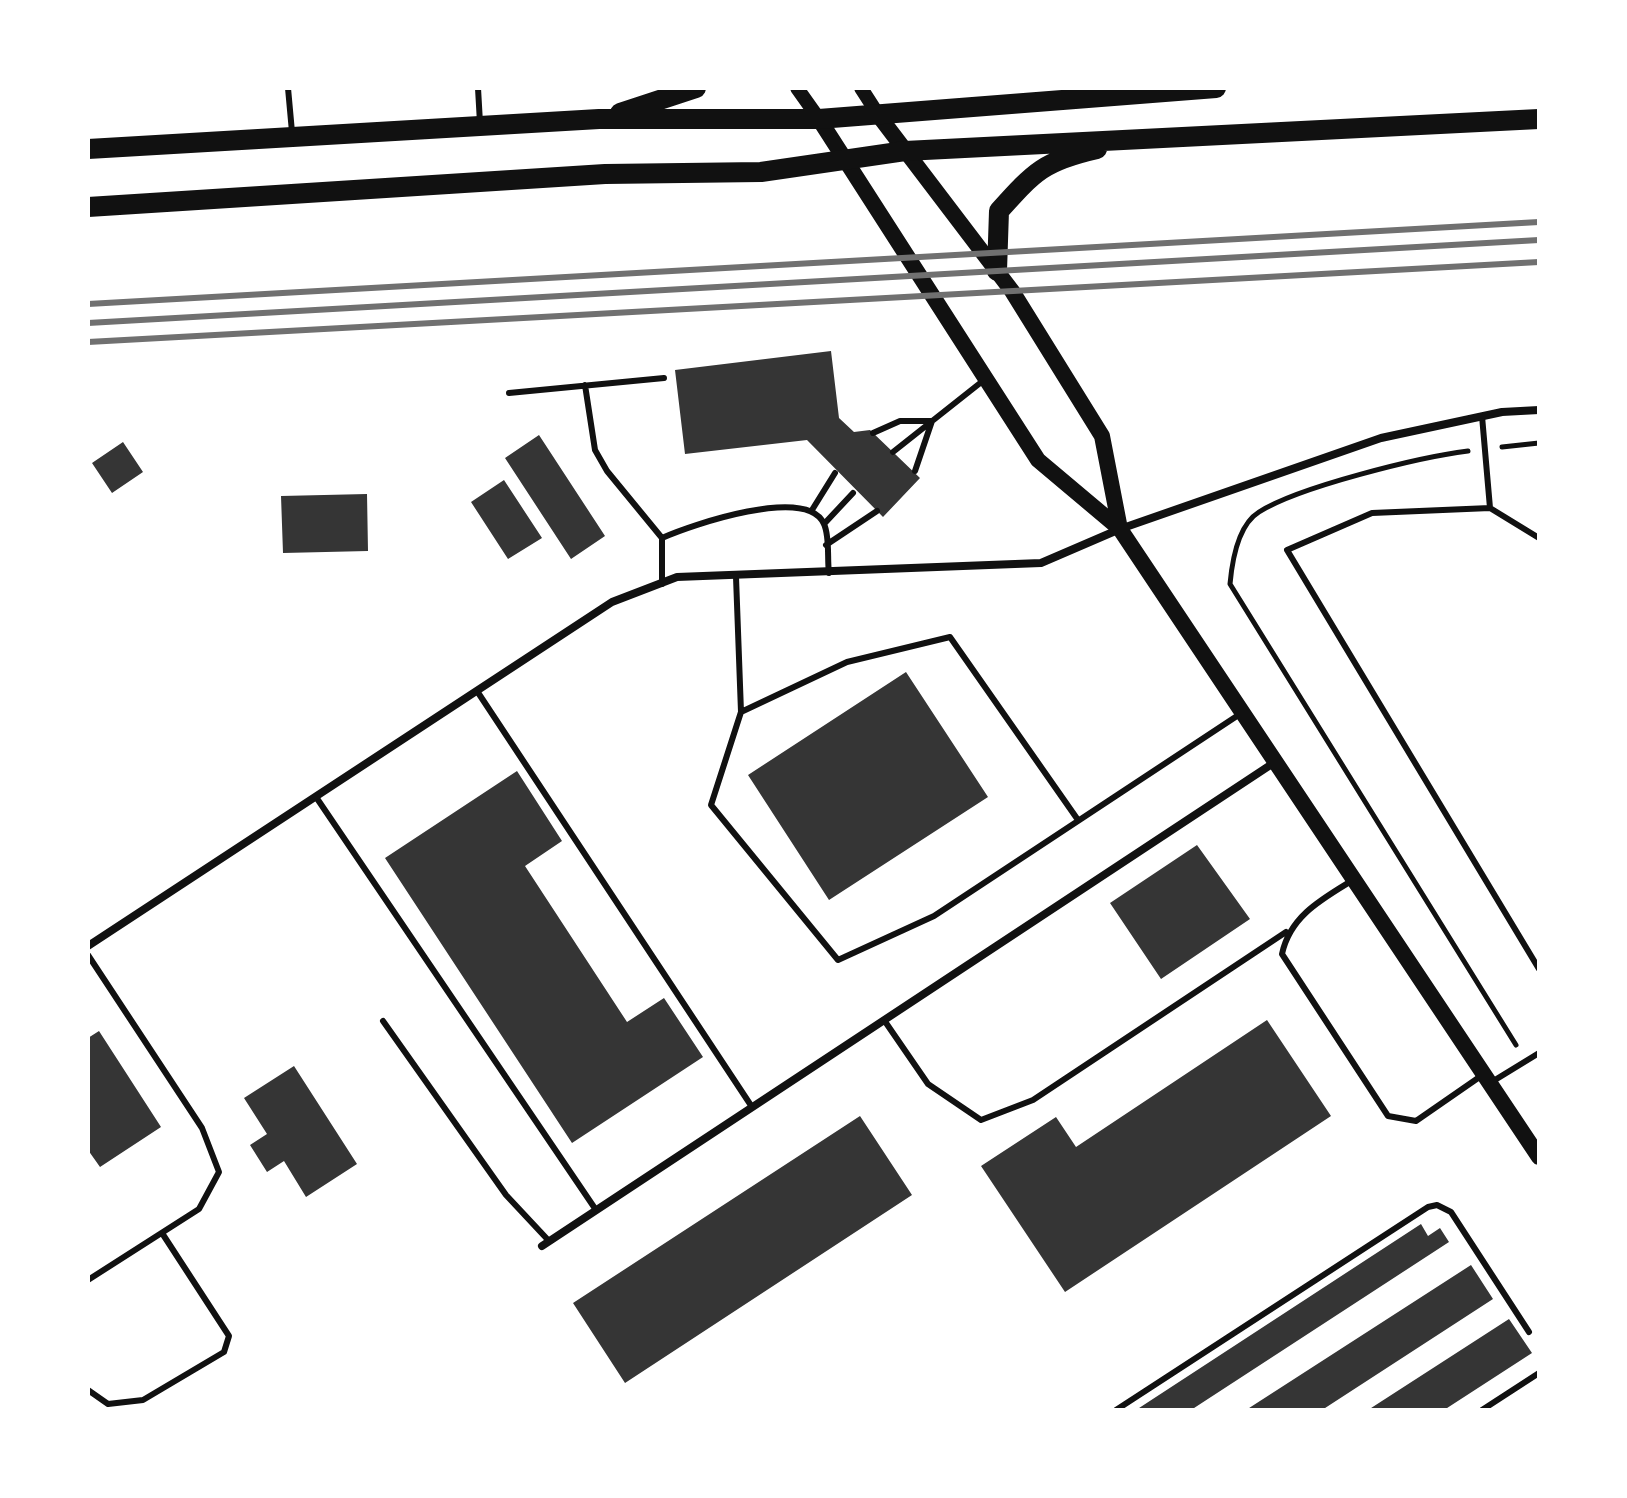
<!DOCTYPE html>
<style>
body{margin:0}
#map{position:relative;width:1627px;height:1498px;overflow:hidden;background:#fff;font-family:"Golos Text",sans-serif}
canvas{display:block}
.frame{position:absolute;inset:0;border:90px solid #fff;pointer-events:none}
</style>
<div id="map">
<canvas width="1627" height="1498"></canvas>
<div class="frame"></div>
</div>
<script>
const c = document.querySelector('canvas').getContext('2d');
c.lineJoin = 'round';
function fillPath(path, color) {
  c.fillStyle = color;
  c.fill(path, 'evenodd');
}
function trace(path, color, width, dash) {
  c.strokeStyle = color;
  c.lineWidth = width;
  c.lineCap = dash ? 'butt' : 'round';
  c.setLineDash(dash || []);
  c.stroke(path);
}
fillPath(new Path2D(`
 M831 351 839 418 854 432 870 430 920 478 883 517 807 440 685 454 675 370Z
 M539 435 605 536 571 559 505 458Z
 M123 442 143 472 112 493 92 463Z
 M504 480 542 538 508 559 471 502Z
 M367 494 368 551 283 553 281 496Z
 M906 672 988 797 829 900 748 775Z
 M517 771 562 841 525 866 627 1022 664 998 703 1057 572 1143 385 858Z
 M1197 845 1250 919 1161 979 1110 903Z
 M1267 1020 1331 1116 1065 1292 981 1166 1056 1117 1076 1147Z
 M99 1031 161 1127 100 1167 88 1150V1038Z
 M294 1066 357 1164 306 1197 284 1161 267 1172 250 1145 267 1134 244 1098Z
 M860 1116 912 1195 625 1383 573 1303Z
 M1421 1224 1428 1236 1440 1228 1449 1242 1191 1410H1136Z
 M1471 1265 1493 1299 1322 1410H1246Z
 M1509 1319 1532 1353 1444 1410H1368Z`), '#353535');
trace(new Path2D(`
 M1502 447 1539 443
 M1468 451C1420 457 1298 487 1259 512 1238 525 1232 562 1230 584L1516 1045`), '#111', 5);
trace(new Path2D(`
 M288 88 292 132
 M478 88 480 123
 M585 385 595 450 607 471 662 538
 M509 393 664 378
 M1482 416 1490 508 1372 513 1287 550 1539 969
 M873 433 900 421H932L915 471
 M893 452 984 380
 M1490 508 1539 538
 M812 510 835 473
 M824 524 853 493
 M826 545 877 511
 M736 577 741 712
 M662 584V538C691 525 807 485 824 524 830 537 827 559 829 573
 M477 691 752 1107
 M316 797 596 1210
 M1078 820 950 637 847 662 741 712 711 805 838 960 934 916 1240 714
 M1353 880C1322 899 1290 916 1282 954L1388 1116 1416 1121 1481 1076
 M88 955 202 1128 219 1172 199 1209 88 1280
 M884 1020 928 1084 981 1120 1033 1100 1286 932
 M383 1021 506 1195 549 1241
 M1490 1083 1539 1053
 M88 1390 108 1404 143 1400 224 1352 229 1336 162 1233
 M1116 1410 1428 1207 1437 1205 1451 1212 1529 1332
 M1482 1410 1539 1373`), '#111', 6);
trace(new Path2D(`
 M88 946 612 602 677 577 1041 563 1120 529 1381 438 1502 412 1539 410
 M542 1246 1275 762`), '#111', 8);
trace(new Path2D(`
 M797 88 819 119
 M861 88 879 116`), '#111', 14);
trace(new Path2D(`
 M879 116 1012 291 1102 436 1120 529
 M819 119 1038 460 1120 529 1539 1157`), '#111', 16);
trace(new Path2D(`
 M620 113 696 88
 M88 149 599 119H819L1216 88
 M88 207 605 174 761 172 905 151 1539 119
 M997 271 999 211C1035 171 1044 161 1097 149`), '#111', 20);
trace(new Path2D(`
 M88 304 1539 222
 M88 323 1539 240
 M88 342 1539 262`), '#707070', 6);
</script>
